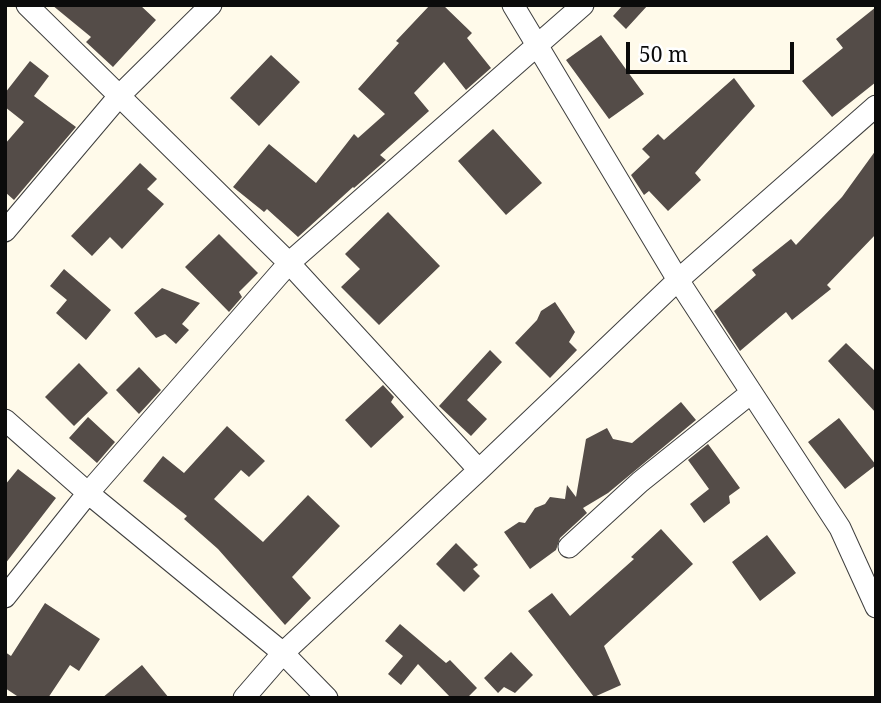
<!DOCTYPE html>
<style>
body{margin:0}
#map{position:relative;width:881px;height:703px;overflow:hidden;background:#fffaea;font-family:"Noto Serif",serif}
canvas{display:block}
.frame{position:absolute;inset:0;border:7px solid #0b0b0b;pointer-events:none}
.scale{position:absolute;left:626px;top:42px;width:168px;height:32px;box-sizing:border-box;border:4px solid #0b0b0b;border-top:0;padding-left:9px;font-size:21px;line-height:24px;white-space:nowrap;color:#0b0b0b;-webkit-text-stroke:5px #fff;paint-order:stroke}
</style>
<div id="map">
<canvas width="881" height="703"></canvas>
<div class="frame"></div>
<div class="scale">50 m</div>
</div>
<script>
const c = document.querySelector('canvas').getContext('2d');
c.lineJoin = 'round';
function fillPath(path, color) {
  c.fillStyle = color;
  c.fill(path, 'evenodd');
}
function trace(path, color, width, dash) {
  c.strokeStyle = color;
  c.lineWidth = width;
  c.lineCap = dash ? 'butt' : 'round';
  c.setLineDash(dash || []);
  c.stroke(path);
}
fillPath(new Path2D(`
 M52 5H140L156 20 113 67 86 42 91 37Z
 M430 5H443L472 33 467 38 491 68 466 90 444 62 414 93 429 111 380 155 386 160 354 188 353 187 298 237 267 209 264 212 233 187 269 144 316 183 354 134 358 138 385 114 358 89 399 43 396 41Z
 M623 5H648L626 29 613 16Z
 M876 7V82L832 117 802 81 843 48 836 39Z
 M601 35 644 94 609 119 566 60Z
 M271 55 300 82 259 126 230 98Z
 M30 61 49 76 34 96 76 127 14 200 5 192V144L24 122 5 107V93Z
 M734 78 755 106 695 173 701 180 668 211 649 191 644 195 631 175 650 157 642 149 658 134 664 140Z
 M493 129 542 183 506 215 458 161Z
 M876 150V234L827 285 831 289 792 320 786 312 740 351 714 311 756 275 752 270 791 239 796 245 842 197Z
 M140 163 157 179 147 189 164 204 122 249 110 237 92 256 71 236Z
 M388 212 440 266 379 325 341 287 360 269 345 254Z
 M219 234 258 273 239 292 242 297 229 312 185 267Z
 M64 269 111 310 86 340 56 313 67 300 50 286Z
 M162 288 200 303 182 324 189 330 176 344 165 334 156 338 134 313Z
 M555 302 575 332 569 342 577 350 550 378 515 343 537 320 541 311Z
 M846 343 876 372V413L828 361Z
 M490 350 502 362 467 400 487 419 471 436 439 406Z
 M79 363 108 393 74 426 45 397Z
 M139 367 161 390 139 414 116 390Z
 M383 385 394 397 391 402 404 417 371 448 345 420Z
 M681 402 696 420 608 493 583 508 587 513 560 538 556 550 530 569 504 532 519 522 525 523 535 508 545 504 550 497 565 499 567 485 576 497 586 439 607 428 613 439 632 443Z
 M88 417 115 442 97 463 69 438Z
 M839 418 876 465 845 489 808 442Z
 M227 426 265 461 249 477 241 470 214 499 263 542 308 495 340 526 292 577 311 598 285 625 218 549 184 519 187 516 143 481 163 456 184 473Z
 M708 444 740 488 729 496 730 503 704 523 690 504 709 489 688 460Z
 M18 469 56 498 5 564V485Z
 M661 529 693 564 604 646 621 685 594 697 528 611 552 593 570 616 634 559 631 557Z
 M767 535 796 573 760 601 732 562Z
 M456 543 478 565 473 569 480 576 464 592 436 564Z
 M45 603 100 639 79 671 70 665 48 698H20L5 688V652L11 656Z
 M400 624 446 663 450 660 477 688 467 698H451L418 664 401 685 388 674 403 656 385 641Z
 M511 652 533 675 515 693 504 687 498 693 484 678Z
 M142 665 169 698H102Z`), '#544c48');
const minor = new Path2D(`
 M27 5 289 263 479 470
 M513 5 678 280 840 528 876 607
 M5 231 120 95 211 5
 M5 420 88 493 283 653 327 698
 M569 547 640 482 751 393
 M5 597 88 493 289 263 583 5
 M244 698 283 653 479 470 678 280 876 106`);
trace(minor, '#3e3e3e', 23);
trace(minor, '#fff', 21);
</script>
